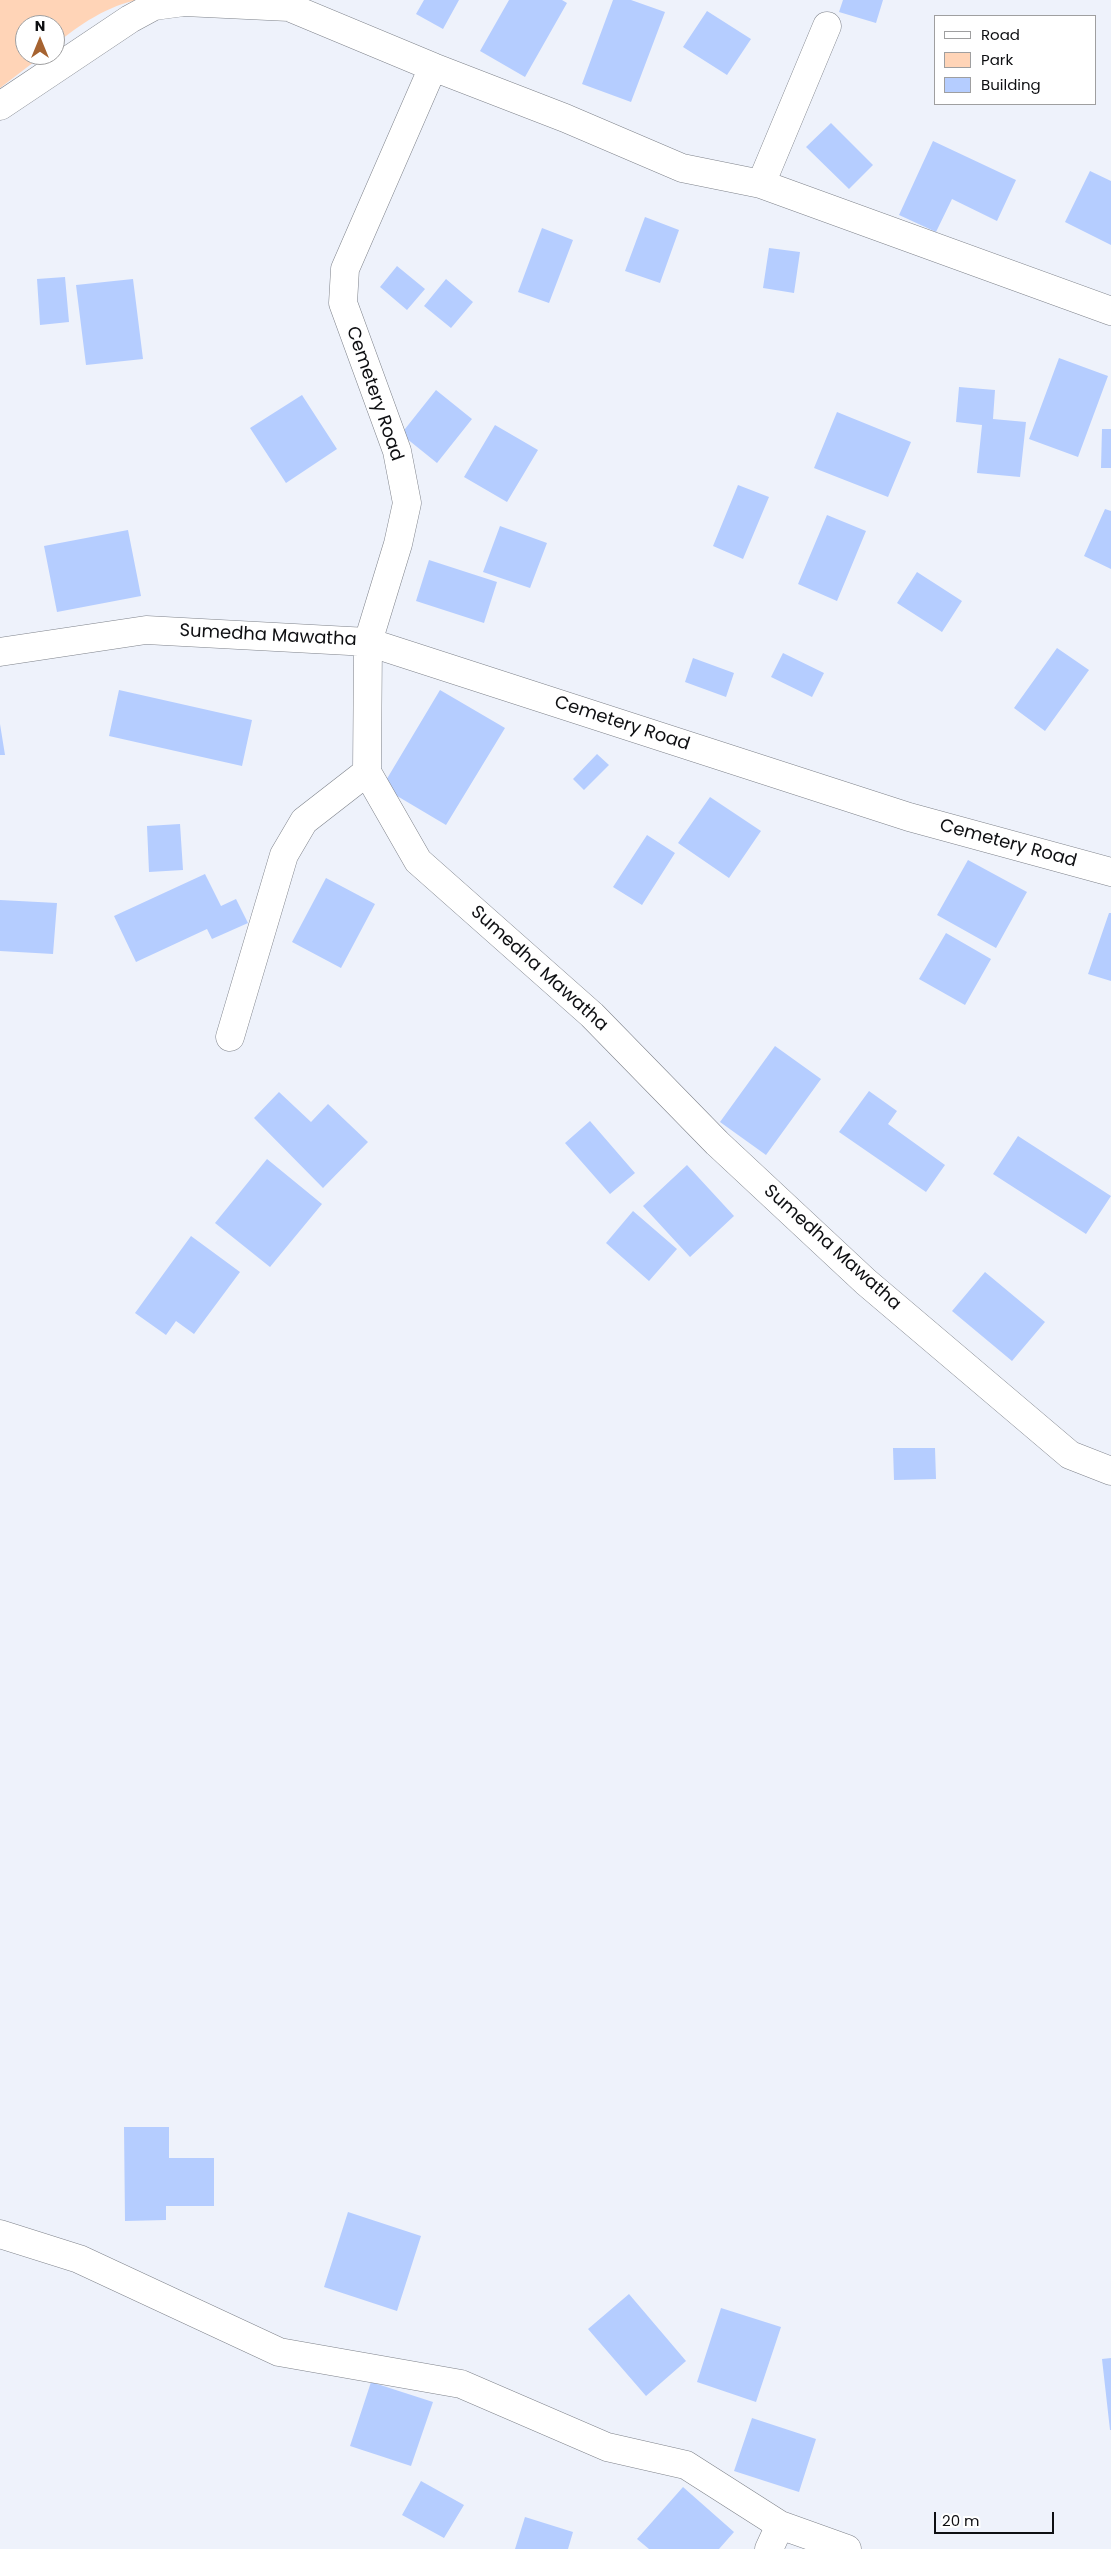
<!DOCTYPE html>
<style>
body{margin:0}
#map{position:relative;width:1111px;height:2549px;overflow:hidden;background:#eef2fb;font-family:Poppins,sans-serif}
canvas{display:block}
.legend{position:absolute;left:934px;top:15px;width:162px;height:90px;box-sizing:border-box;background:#fff;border:1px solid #9f9fa0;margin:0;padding:6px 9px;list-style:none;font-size:15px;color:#0e0f12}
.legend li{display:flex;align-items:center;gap:10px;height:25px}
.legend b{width:25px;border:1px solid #9f9fa0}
.north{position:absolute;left:15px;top:15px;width:50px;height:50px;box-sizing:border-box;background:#fff;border:1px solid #9f9fa0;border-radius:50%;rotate:0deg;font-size:14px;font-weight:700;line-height:20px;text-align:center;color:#0e0f12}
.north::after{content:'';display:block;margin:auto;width:18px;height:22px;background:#a66331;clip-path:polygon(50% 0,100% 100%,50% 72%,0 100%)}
.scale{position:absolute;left:934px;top:2512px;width:120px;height:22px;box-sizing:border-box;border:2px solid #0e0f12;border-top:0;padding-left:6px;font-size:15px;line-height:18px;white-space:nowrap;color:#0e0f12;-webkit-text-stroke:4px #fff;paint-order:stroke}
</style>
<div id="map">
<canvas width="1111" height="2549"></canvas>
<ul class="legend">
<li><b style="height:6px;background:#fff"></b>Road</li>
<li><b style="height:14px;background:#ffd4b7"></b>Park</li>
<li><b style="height:14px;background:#b5cdff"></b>Building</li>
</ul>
<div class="north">N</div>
<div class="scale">20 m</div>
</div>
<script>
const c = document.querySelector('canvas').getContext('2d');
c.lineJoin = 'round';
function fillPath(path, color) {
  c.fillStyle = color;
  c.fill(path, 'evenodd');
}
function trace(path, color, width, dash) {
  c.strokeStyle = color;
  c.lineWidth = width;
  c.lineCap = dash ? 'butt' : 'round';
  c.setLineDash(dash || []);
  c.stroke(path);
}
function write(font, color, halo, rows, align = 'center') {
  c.font = font + ' Poppins,sans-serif';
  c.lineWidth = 4.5;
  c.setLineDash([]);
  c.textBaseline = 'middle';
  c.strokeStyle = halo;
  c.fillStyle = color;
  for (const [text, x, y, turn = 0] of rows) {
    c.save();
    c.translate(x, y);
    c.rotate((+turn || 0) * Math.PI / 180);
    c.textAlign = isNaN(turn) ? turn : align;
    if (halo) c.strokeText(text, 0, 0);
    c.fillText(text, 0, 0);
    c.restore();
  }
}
fillPath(new Path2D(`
 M0 0H139C110 4 77 26 55 45V25H25V55H43L0 88Z`), '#ffd4b7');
fillPath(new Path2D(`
 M424 0H459L443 29 416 14Z
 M509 0H562L567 3 525 77 480 51Z
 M613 0H631L665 12 631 102 582 84Z
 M843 0H883L876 23 839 12Z
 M707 11 751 39 727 75 683 47Z
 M831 123 873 165 849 189 806 147Z
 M933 141 1016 180 997 221 952 199 936 232 899 215Z
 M1090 171 1111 181V245L1065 222Z
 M645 217 679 230 660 283 625 271Z
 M542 228 573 240 549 303 518 292Z
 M769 248 800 252 794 293 763 288Z
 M397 266 425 289 407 310 380 287Z
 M65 277 69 322 40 325 37 279Z
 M133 279 143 359 86 365 76 285Z
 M446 279 473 302 451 328 424 306Z
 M1059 358 1108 376 1078 457 1029 439Z
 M959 387 995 390 993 419 1026 422 1020 477 977 473 982 425 956 422Z
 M436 390 472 419 437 463 401 434Z
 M302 395 337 449 286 483 250 428Z
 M837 412 911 442 888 497 814 468Z
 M495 425 538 450 507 502 464 477Z
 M1102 429H1111V468H1101Z
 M738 485 769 497 743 559 713 546Z
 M1105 509 1111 511V569L1084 556Z
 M827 515 866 531 837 601 798 584Z
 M500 526 547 543 530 588 483 572Z
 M128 530 141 596 57 612 44 546Z
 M429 560 497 582 484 623 416 601Z
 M917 572 962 601 942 632 897 603Z
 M1057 648 1089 670 1045 731 1014 708Z
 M783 653 824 673 812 697 771 677Z
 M693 658 734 673 726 697 685 682Z
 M119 690 252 720 242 766 109 736Z
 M440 690 505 728 446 825 382 787Z
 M0 724 5 755H0Z
 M597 754 609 765 584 790 573 779Z
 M710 797 761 831 729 878 678 843Z
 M180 824 183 870 149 872 147 826Z
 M647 835 675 853 642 905 613 887Z
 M968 860 1027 892 996 948 937 915Z
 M205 874 221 906 236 899 248 923 212 939 207 929 136 962 114 916Z
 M326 878 375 904 341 968 292 942Z
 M0 900 57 903 53 954 0 951Z
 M1109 913H1111V981L1088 974Z
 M946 933 991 959 965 1005 919 979Z
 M775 1046 821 1079 766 1155 720 1122Z
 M869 1091 897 1111 888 1124 945 1165 926 1192 839 1132Z
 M279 1092 311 1122 328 1104 368 1142 323 1188 254 1118Z
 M590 1121 635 1173 610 1194 565 1143Z
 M1018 1136 1111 1196 1086 1234 993 1174Z
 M267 1159 322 1204 270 1267 215 1223Z
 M687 1165 734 1216 690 1257 643 1206Z
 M633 1211 677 1249 649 1281 606 1243Z
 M191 1236 240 1272 194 1334 176 1321 166 1335 135 1313Z
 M985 1272 1045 1322 1012 1361 952 1311Z
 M893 1448H935L936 1479 894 1480Z
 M124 2127H169V2158H214V2206H166V2220L125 2221Z
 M348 2212 421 2236 397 2311 324 2287Z
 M629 2294 686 2361 646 2396 588 2329Z
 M721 2308 781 2327 756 2402 697 2382Z
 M1111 2358V2430H1110L1102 2359Z
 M371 2382 433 2402 411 2466 350 2446Z
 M752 2418 816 2439 799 2492 734 2471Z
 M421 2481 464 2505 444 2538 402 2515Z
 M683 2487 734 2532 719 2549H649L637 2539Z
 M525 2517 573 2532 568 2549H515Z`), '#b5cdff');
const street = new Path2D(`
 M433 67 565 118 682 168 761 184 1111 311
 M0 106 130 19 154 6 184 2 289 7 433 67 345 269 343 303 397 451 407 503 398 544 368 642 909 817 1111 872
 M761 184 827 26
 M0 652 146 630 368 642 367 772 418 861 592 1015 717 1143 866 1282 1070 1455 1111 1471
 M230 1037 284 855 304 821 367 772
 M0 2234 79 2259 279 2352 461 2384 607 2447 686 2465 780 2525 847 2549
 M769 2549 780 2525`);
trace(street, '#7e828a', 29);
trace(street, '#fff', 28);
write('18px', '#0e0f12', '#fff', [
 ["Cemetery Road",374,394,71],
 ["Sumedha Mawatha",268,636,3],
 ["Cemetery Road",622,724,18],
 ["Cemetery Road",1008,844,15],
 ["Sumedha Mawatha",539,969,42],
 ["Sumedha Mawatha",832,1248,42]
]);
</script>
